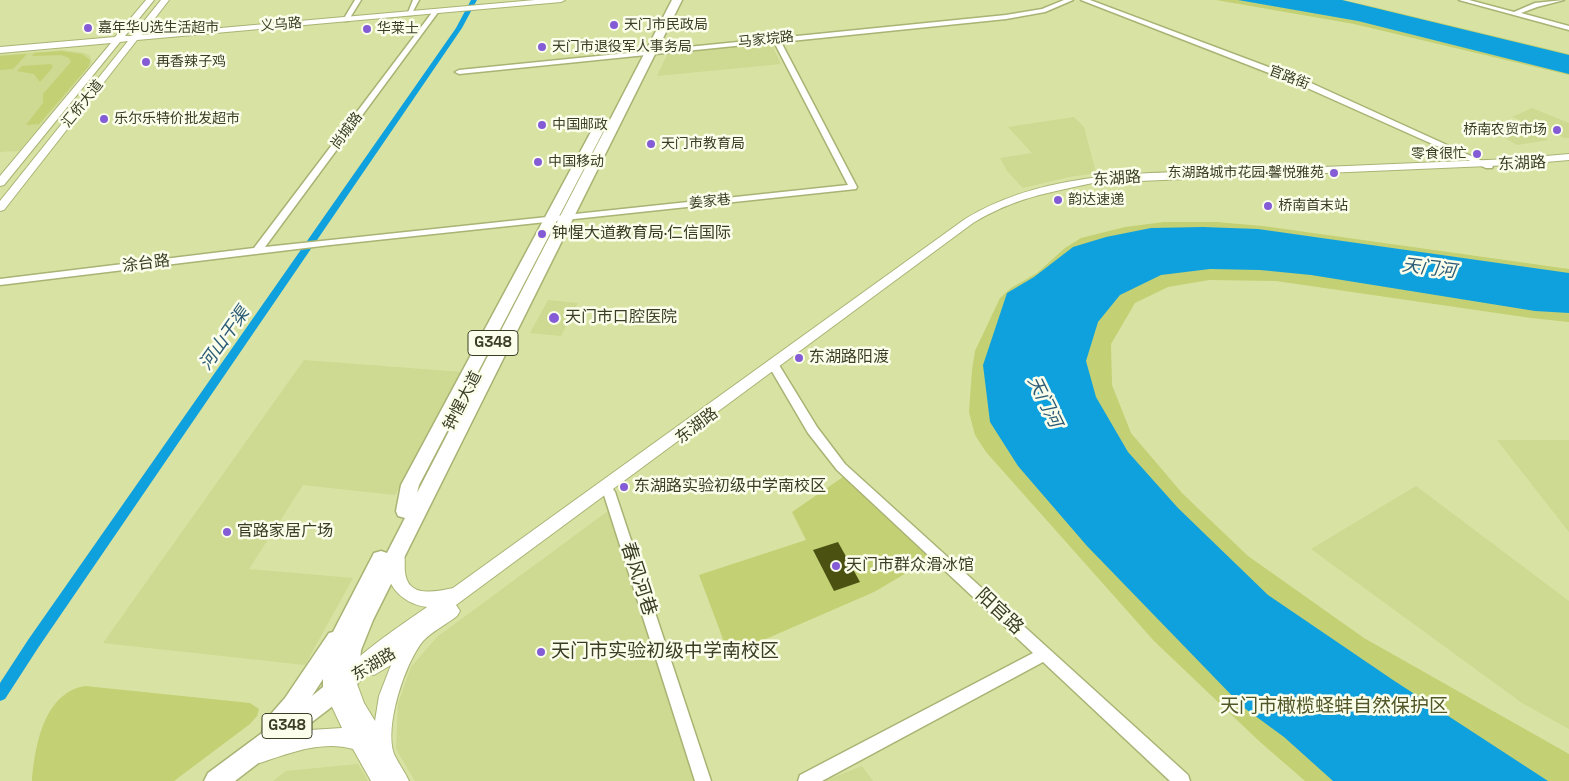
<!DOCTYPE html>
<meta charset="utf-8">
<style>
body{margin:0}
canvas{display:block;background:#d8e2a2}
</style>
<canvas width="1569" height="781"></canvas>
<script>
const c = document.querySelector('canvas').getContext('2d');
c.lineJoin = 'round';
function fillPath(path, color) {
  c.fillStyle = color;
  c.fill(path, 'evenodd');
}
function trace(path, color, width, dash) {
  c.strokeStyle = color;
  c.lineWidth = width;
  c.lineCap = dash ? 'butt' : 'round';
  c.setLineDash(dash || []);
  c.stroke(path);
}
function write(font, color, halo, rows, align = 'center') {
  c.font = font + ' "Space Grotesk","Noto Sans SC",sans-serif';
  c.lineWidth = 5;
  c.setLineDash([]);
  c.textBaseline = 'middle';
  c.strokeStyle = halo;
  c.fillStyle = color;
  for (const [text, x, y, turn = 0] of rows) {
    c.save();
    c.translate(x, y);
    c.rotate((+turn || 0) * Math.PI / 180);
    c.textAlign = isNaN(turn) ? turn : align;
    if (halo) c.strokeText(text, 0, 0);
    c.fillText(text, 0, 0);
    c.restore();
  }
}
fillPath(new Path2D(`
 M770 41 781 64 657 76 669 51Z
 M63 50 85 53 90 56 92 63 19 151 0 152V55Z
 M1532 108 1569 123V138H1565L1512 117Z
 M1074 117 1084 127 1096 173 1069 177 1023 188 1007 171 1000 158 1032 153 1008 127Z
 M1504 121 1549 140 1517 145 1487 128Z
 M548 300 578 303 561 336 530 333Z
 M304 360 462 372 395 495 303 485 249 569 353 578 305 665 103 643Z
 M1497 440H1569V532Z
 M1416 486 1569 601V729L1522 703 1311 549Z
 M612 508 700 781H415L396 749 398 704 411 667 437 637Z
 M358 764 368 781H273L286 771Z
 M862 766 873 781H824Z`), '#ced991');
fillPath(new Path2D(`
 M1216 0H1343L1366 5 1569 54V75L1354 24Z
 M61 51 82 54 90 60 89 66 39 124 26 125 43 103V94L71 62 69 58 61 55 32 56 34 53Z
 M27 54 13 69 0 70V56Z
 M51 64 53 67 40 82 34 74 17 71 22 66Z
 M1164 222H1216L1263 226 1569 269V322L1531 318 1276 281 1209 280 1168 287 1135 303 1111 344 1112 385 1131 433 1182 493 1248 556 1364 638 1569 754V781H1305L1259 741 1154 641 986 452 975 435 969 412 972 370 975 351 1000 298 1011 288 1037 273 1065 248 1081 238 1125 227Z
 M843 477 927 555 903 575 874 592 729 655 699 575 806 540 792 512Z
 M85 686 250 703 259 709 257 716 250 724 174 781H32C35 745 44 693 85 686Z`), '#c4d074');
fillPath(new Path2D(`
 M1238 0H1342L1569 55V74L1358 21Z
 M1203 227 1258 229 1569 273V313L1535 311 1311 275 1260 270 1210 269 1161 275 1120 295 1098 322 1086 361 1096 397 1128 452 1178 508 1268 595 1393 680 1548 781H1333L1284 737 1243 707 1087 546 1018 466 990 422 983 365 1007 293 1034 277 1073 247 1106 237 1151 228Z`), '#0fa1de');
fillPath(new Path2D(`
 M471 0H477L462 28 38 648 5 699 0 701V683L28 640 456 28Z`), '#0fa1de');
fillPath(new Path2D(`
 M838 542 860 582 834 591 813 550Z`), '#4a5111');
const minor = new Path2D(`
 M355 0H361L348 21H344L343 20Z
 M413 0H419L411 15H407Z
 M1064 0H1073L1045 12 1006 19 781 42 857 187 856 189 330 245 0 285V279L254 248 434 10 439 11 265 247 848 185 774 42 459 74 455 72 459 70 1006 15 1042 9Z
 M1081 0H1090L1311 83 1493 166 1492 168H1486L1305 87Z
 M1459 0H1469L1514 12 1535 3 1564 0 1537 7 1521 13 1569 26V30Z
 M772 359 776 360 817 427 845 464 1188 775 1190 781H1170L1043 662 822 781H798L800 775 1033 653 837 470 808 433 767 363Z
 M609 487 613 489 615 492 711 781H695L603 492 605 489Z`);
const major = new Path2D(`
 M146 0H154L125 36H132L161 0H169L142 35 535 0H565L561 2 137 40 4 210 0 211V201L128 41 120 42 4 185 0 186V176L111 43 0 53V47L115 37Z
 M1569 154V160L1511 165 1093 183C1047 193 1014 198 973 223L456 605 460 611 457 616C447 624 431 632 423 641 405 663 384 726 394 754 398 763 405 772 409 781H371L353 749C323 740 289 753 260 763L253 761 250 754 253 747 260 745 310 730 342 728 325 692 327 686 334 683 339 685C334 668 412 618 427 607 400 604 378 579 391 552L397 550 403 552C406 559 404 565 405 572 408 598 434 592 453 588L965 219C1051 167 1156 174 1253 170 1339 166 1425 163 1511 159ZM391 665 379 696 375 721 364 703 357 684 368 673 374 675Z`);
const highway = new Path2D(`
 M672 0H682L373 620 361 650 358 682 355 689 235 781H204L208 773 262 733 264 722 285 698 329 633 333 632 374 553 381 551 387 553 405 518 398 516 396 511 401 485 593 128 599 125 603 126 605 128 419 485 417 493ZM323 679V687L312 696Z`);
trace(minor, '#a9b374', 3);
trace(major, '#a9b374', 2);
trace(highway, '#a9b374', 3);
fillPath(minor, '#fff');
fillPath(major, '#fff');
fillPath(highway, '#fff');
for (const [x, y, r, color] of [
 [614,25,5,"#845cd6"],
 [88,28,5,"#845cd6"],
 [367,29,5,"#845cd6"],
 [542,47,5,"#845cd6"],
 [146,62,5,"#845cd6"],
 [104,119,5,"#845cd6"],
 [542,125,5,"#845cd6"],
 [1557,130,5,"#845cd6"],
 [651,144,5,"#845cd6"],
 [1477,154,5,"#845cd6"],
 [538,162,5,"#845cd6"],
 [1334,173,5,"#845cd6"],
 [1058,200,5,"#845cd6"],
 [1268,206,5,"#845cd6"],
 [542,234,5,"#845cd6"],
 [554,318,6,"#845cd6"],
 [799,358,5,"#845cd6"],
 [624,487,5,"#845cd6"],
 [227,532,5,"#845cd6"],
 [836,566,5,"#845cd6"],
 [541,652,5,"#845cd6"]
]) {
  const dot = new Path2D();
  dot.arc(x, y, r, 0, 2 * Math.PI);
  c.fillStyle = color;
  c.fill(dot);
  trace(dot, '#fbfeeb', 2);
}
write('14px', '#3b3e24', '#fbfeeb', [
 ["义乌路",281,25,-5],
 ["马家垸路",766,40,-6],
 ["官路街",1289,78,21],
 ["汇侨大道",83,104,-51],
 ["尚城路",347,131,-53],
 ["姜家巷",710,202,-6]
]);
write('14px', '#3b3e24', '#fbfeeb', [
 ["天门市民政局",624,25],
 ["嘉年华U选生活超市",98,28],
 ["华莱士",377,29],
 ["天门市退役军人事务局",552,47],
 ["再香辣子鸡",156,62],
 ["乐尔乐特价批发超市",114,119],
 ["中国邮政",552,125],
 ["桥南农贸市场",1547,130,"right"],
 ["天门市教育局",661,144],
 ["零食很忙",1467,154,"right"],
 ["中国移动",548,162],
 ["东湖路城市花园·馨悦雅苑",1324,173,"right"],
 ["韵达速递",1068,200],
 ["桥南首末站",1278,206]
], 'left');
for (const [x, y, w] of [
 [493,343,50],
 [287,726,50]
]) {
  const box = new Path2D();
  box.roundRect(x - w / 2, y - 12.5, w, 25, 4);
  c.fillStyle = '#fbfeeb';
  c.fill(box);
  trace(box, '#3b3e24', 1);
}
write('bold 15px', '#3b3e24', null, [
 ["G348",493,343],
 ["G348",287,726]
]);
write('16px', '#3b3e24', '#fbfeeb', [
 ["东湖路",1522,164,-3],
 ["东湖路",1117,179,-4],
 ["涂台路",146,264,-7],
 ["钟惺大道",463,401,-63],
 ["东湖路",697,426,-37],
 ["东湖路",374,665,-31]
]);
write('16px', '#3b3e24', '#fbfeeb', [
 ["钟惺大道教育局·仁信国际",552,234],
 ["天门市口腔医院",565,318],
 ["东湖路阳渡",809,358],
 ["东湖路实验初级中学南校区",634,487],
 ["官路家居广场",237,532],
 ["天门市群众滑冰馆",846,566]
], 'left');
write('italic 18px', '#2b5b76', '#fbfeeb', [
 ["天门河",1429,269,7],
 ["河山干渠",225,339,-55],
 ["天门河",1044,402,64]
]);
write('19px', '#3b3e24', '#fbfeeb', [
 ["春风河巷",638,579,72],
 ["阳官路",999,612,43]
]);
write('19px', '#3b3e24', '#fbfeeb', [
 ["天门市实验初级中学南校区",551,652]
], 'left');
write('19px', '#515728', '#fbfeeb', [
 ["天门市橄榄蛏蚌自然保护区",1334,707]
]);
</script>
